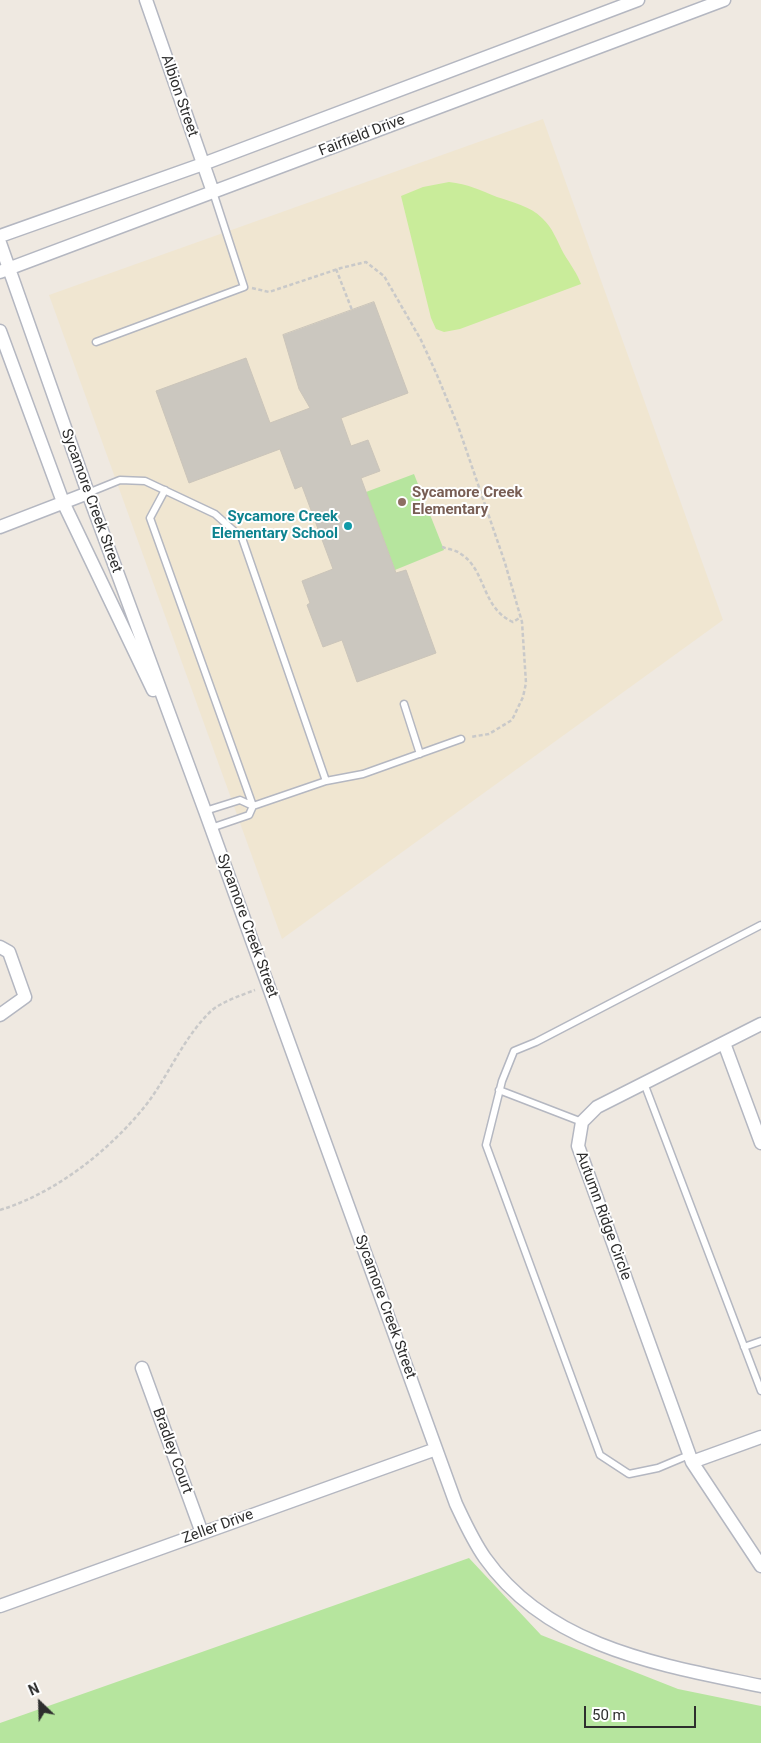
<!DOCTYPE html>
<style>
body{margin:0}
#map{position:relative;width:761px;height:1743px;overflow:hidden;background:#efe9e1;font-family:Roboto,sans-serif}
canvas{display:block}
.north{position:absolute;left:15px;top:1678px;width:50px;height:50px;-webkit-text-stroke:4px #fff;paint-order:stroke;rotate:336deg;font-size:14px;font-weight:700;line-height:20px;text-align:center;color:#2e2e2e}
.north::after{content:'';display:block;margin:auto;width:18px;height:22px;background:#2e2e2e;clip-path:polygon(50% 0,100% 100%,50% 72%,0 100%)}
.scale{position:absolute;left:584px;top:1706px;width:112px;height:22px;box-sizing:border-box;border:2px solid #2e2e2e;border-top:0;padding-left:6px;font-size:15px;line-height:18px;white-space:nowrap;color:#2e2e2e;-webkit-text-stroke:4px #fff;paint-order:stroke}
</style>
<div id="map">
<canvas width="761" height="1743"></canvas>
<div class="north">N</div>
<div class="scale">50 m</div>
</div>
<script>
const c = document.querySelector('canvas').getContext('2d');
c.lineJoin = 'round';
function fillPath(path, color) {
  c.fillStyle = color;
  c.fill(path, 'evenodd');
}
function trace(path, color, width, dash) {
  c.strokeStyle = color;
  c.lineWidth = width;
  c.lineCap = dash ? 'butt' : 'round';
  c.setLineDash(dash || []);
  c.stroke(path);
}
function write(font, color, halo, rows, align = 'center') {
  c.font = font + ' Roboto,sans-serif';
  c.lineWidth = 4;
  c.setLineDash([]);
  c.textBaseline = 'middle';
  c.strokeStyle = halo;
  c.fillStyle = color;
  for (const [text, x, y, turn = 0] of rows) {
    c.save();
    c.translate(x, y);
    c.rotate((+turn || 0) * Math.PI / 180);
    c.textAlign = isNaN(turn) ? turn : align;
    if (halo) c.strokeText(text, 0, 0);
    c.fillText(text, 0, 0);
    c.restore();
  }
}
fillPath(new Path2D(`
 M543 119 723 620 282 939 49 295Z`), '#f0e6d1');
fillPath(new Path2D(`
 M414 474 444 550 395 570 366 492Z
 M469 1558 541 1635 678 1689 761 1706V1743H0V1723Z`), '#b6e59e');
fillPath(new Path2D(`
 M449 182C468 184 480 190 497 197 512 202 530 206 542 218 553 228 557 241 564 254 570 264 577 273 581 284L460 329 444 332 436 329 431 318 401 196 423 187Z`), '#c9ec9a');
const building = new Path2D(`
 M374 302 408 393 341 418 351 446 368 440 380 471 361 478 396 573 406 570 436 653 357 682 342 640 323 647 307 605 310 603 302 581 333 569 302 486 295 489 280 449 189 483 156 391 246 358 270 423 310 408 299 389 283 335Z`);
fillPath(building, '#cbc7bf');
trace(building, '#cbc5ba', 1);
const lane = new Path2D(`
 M96 342 244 287 213 192
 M165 490 150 518 253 806 249 815 211 828
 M88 493 120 480 145 481 215 514 242 538 326 781 253 806 240 800 205 811
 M404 704 420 754
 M326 781 363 774 461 739
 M644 1083 761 1391
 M499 1090 582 1122
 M744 1347 761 1341
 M689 1455 658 1468 629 1474 600 1455 486 1145 502 1081 514 1051 536 1042 761 925`);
const street = new Path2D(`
 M146 0 213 192
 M0 236 203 164 638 0
 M0 243 88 493 205 811 456 1504C465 1523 473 1541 485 1558 549 1648 661 1665 761 1686
 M0 272 724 0
 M0 331 63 502 153 690
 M0 527 88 493
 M0 947 9 952 25 997 0 1015
 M761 1024 597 1107 582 1122 578 1146 692 1462 761 1566
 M724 1043 761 1143
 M142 1368 202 1533
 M692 1462 761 1437
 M0 1606 436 1449`);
trace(lane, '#b4b7c1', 9);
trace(street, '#b4b7c1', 15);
trace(new Path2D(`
 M336 269 352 310
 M252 288 269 292 341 268 366 262 384 276 421 340 437 375 458 426 505 563 522 622 526 683 523 697 512 720 489 734 470 737
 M442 547C448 549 456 550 461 554 487 571 481 608 513 622L521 617
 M0 1210C56 1193 110 1150 146 1105 169 1075 183 1038 211 1011 221 1002 242 995 255 990`), '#c9c9c9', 2.5, [4, 2.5]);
trace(lane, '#fff', 6);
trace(street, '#fff', 12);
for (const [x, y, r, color] of [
 [402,502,5,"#8d6e63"],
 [348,526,5,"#0f9aa8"]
]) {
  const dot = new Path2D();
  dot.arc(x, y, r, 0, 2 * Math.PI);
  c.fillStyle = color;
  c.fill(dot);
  trace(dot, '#fff', 2);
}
write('15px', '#2e2e2e', '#fff', [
 ["Albion Street",179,96,71],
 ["Fairfield Drive",362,136,-21],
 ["Sycamore Creek Street",91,501,70],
 ["Sycamore Creek Street",247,926,70],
 ["Autumn Ridge Circle",603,1216,70],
 ["Sycamore Creek Street",385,1307,70],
 ["Bradley Court",172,1451,70],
 ["Zeller Drive",218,1527,-20]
]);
write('bold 15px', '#785e54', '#fff', [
 ["Sycamore Creek",412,493],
 ["Elementary",412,510]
], 'left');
write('bold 15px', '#0d838f', '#fff', [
 ["Sycamore Creek",338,517],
 ["Elementary School",338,534]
], 'right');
</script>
